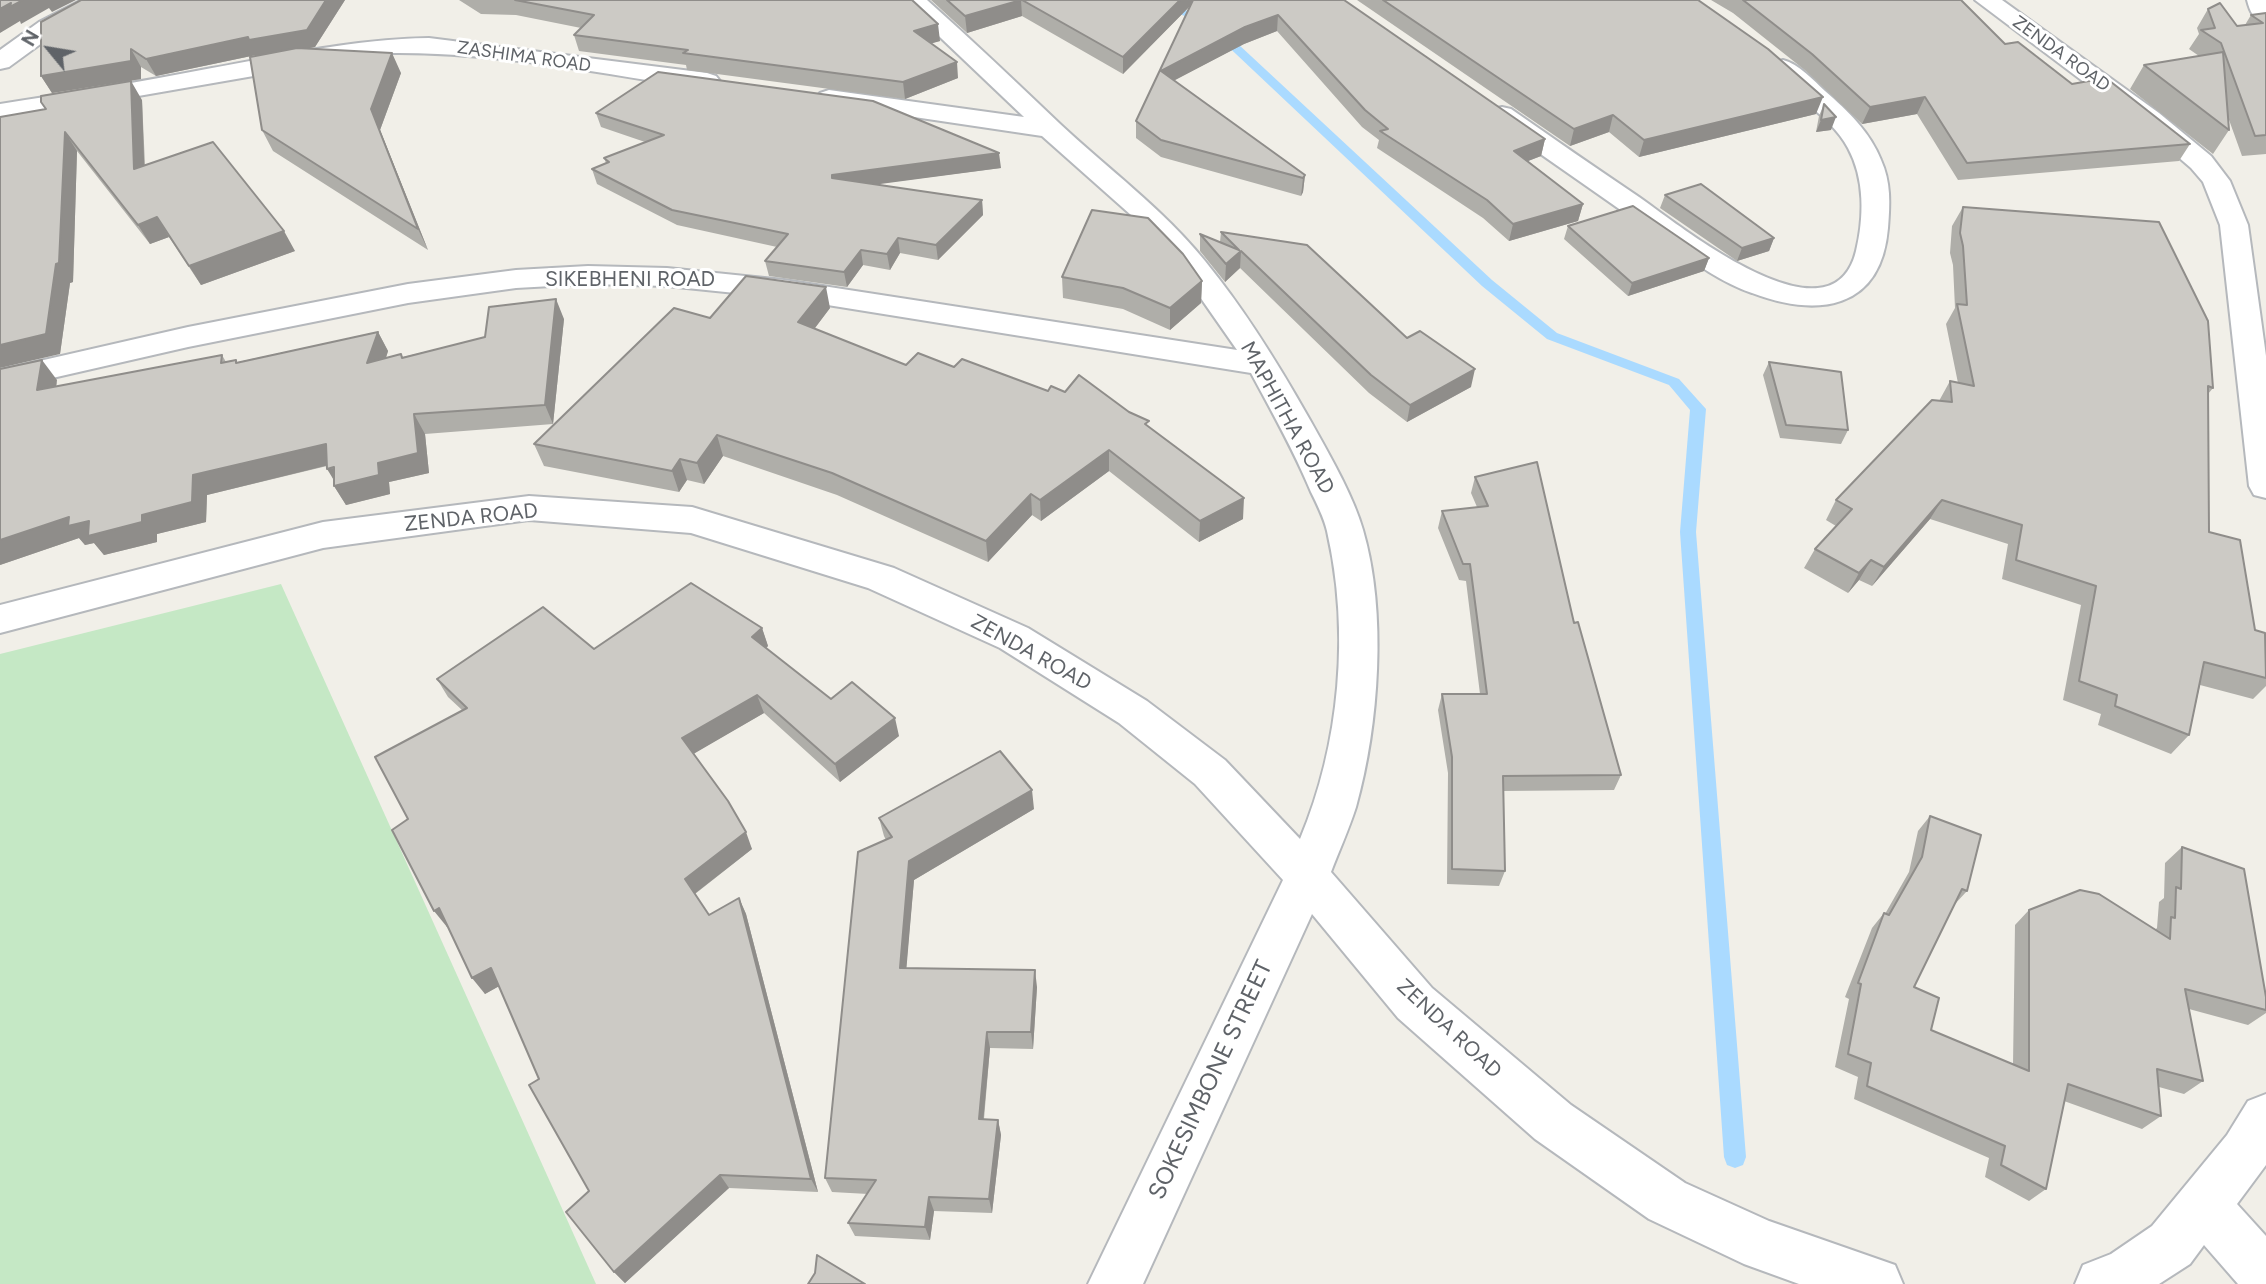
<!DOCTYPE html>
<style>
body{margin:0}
#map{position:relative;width:2266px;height:1284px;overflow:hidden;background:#f1efe8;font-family:Figtree,sans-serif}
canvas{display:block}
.north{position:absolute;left:14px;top:14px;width:70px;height:70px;-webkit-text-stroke:5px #fff;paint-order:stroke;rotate:300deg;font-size:19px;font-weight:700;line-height:28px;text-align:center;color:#5f6368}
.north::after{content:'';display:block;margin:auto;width:24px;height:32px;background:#5f6368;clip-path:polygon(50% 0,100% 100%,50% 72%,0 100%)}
</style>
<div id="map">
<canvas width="2266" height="1284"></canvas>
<div class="north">N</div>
</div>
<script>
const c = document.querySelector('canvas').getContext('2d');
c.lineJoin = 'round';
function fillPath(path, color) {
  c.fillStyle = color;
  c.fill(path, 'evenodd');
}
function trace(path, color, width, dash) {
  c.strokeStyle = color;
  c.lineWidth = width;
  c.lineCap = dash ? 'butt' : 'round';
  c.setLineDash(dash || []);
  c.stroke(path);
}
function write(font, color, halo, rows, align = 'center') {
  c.font = font + ' Figtree,sans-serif';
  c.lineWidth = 6;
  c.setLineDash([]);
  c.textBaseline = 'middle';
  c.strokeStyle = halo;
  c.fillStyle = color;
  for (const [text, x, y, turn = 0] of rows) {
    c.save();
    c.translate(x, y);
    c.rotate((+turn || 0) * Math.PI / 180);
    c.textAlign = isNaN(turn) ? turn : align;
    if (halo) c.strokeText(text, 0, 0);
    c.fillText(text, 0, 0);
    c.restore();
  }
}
fillPath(new Path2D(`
 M281 584 596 1284H0V654Z`), '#c5e8c5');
fillPath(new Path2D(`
 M1134 0H1151L1209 17 1492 280 1557 333 1679 379 1706 409 1696 532 1746 1157 1743 1165 1735 1168 1727 1165 1724 1157 1680 532 1690 410 1669 385 1547 339 1482 286 1201 21Z`), '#aadaff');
const minor = new Path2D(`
 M82 0H112L108 5 57 32 9 67 0 69V50L39 22Z
 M901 0H927C972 40 1015 81 1059 123 1108 169 1162 208 1205 261 1245 310 1279 365 1310 420 1328 452 1353 495 1363 530 1387 612 1379 725 1356 807 1349 829 1339 851 1331 872L1432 988 1571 1105 1685 1183 1769 1221 1895 1265 1903 1284H1799L1744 1264 1649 1219 1535 1139 1398 1018 1312 914 1143 1284H1088L1283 880 1195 784 1119 723 1000 648 868 588 691 533 529 520 323 548 0 633V605L323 522 529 496 692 507 894 568 1028 628 1147 701 1225 760 1300 839C1340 744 1350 631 1327 531 1324 518 1317 504 1311 492 1294 451 1272 412 1251 373L784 298 667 286 588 284 516 288 408 303 188 347 0 390V370L188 327 408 284 516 270 588 266 667 268 784 280 1237 350 1184 274 1140 223 1042 136 820 103 816 98 820 93 829 90 1024 117Z
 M1975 0H2002L2159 113 2211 156 2230 181 2248 225 2266 356V498L2254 495 2249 486 2220 225 2203 182 2191 168 2141 125Z
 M2247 0H2266V22C2253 19 2250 12 2247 0Z
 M429 38 707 73 716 76 720 81 716 86 707 89C601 74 493 51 386 53L0 120V104C71 93 141 82 212 68 284 55 356 39 429 38Z
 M1783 60C1799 64 1813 80 1825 91 1848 111 1870 132 1881 160 1891 182 1890 204 1888 228 1881 310 1818 318 1752 293 1714 280 1682 253 1649 230 1597 193 1545 157 1493 121L1489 115 1493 109 1502 107 1511 109C1554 139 1596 168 1639 197 1678 224 1832 350 1856 251 1864 218 1865 179 1848 148 1830 114 1791 97 1770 68L1774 63Z
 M2266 1094V1165L2237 1204 2266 1236V1284H2238L2204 1245 2190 1264 2159 1284H2075L2083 1265 2111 1254 2152 1226 2227 1135 2248 1101Z`);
trace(minor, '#b5b8bc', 4);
fillPath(minor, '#fff');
fillPath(new Path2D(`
 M81 0H345L315 47 307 49 401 73 380 130 428 250 273 151 262 130 256 55 156 76 141 67V79L52 93 41 76Z
 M459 0H912L940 41 931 43 958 78 905 99 687 70 686 65 579 51 574 35 581 28 516 15 481 14Z
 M931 0H1344L1545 139 1541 156 1528 161 1583 204 1578 221 1509 241 1483 218 1377 148 1379 140 1362 127 1277 31 1244 44 1174 80 1305 175 1303 192 1301 196 1161 157 1136 138V121L1190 6 1123 74 1022 16 967 33Z
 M1357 0H1698L1816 114 1639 157 1609 132 1570 146Z
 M1711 0H1961L2005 44 2072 84 2190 144 2179 161 1958 180 1917 114 1862 124 1806 71 1733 13Z
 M2208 9 2237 26 2245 25 2251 15 2266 13V154L2242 156 2228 117 2229 130 2213 154 2130 89 2144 65 2199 56 2189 49 2199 34 2197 28Z
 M142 100 145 165 295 251 201 285 169 237 150 244 77 151 73 282 70 283 60 354 45 109 41 102Z
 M1824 104 1831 130 1816 132 1819 116Z
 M596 113 1001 168 875 184 982 200 983 215 938 260 900 253 890 270 863 265 847 287 769 276 765 261 777 247 677 225 597 184 592 169 606 163 604 158 645 142 601 127Z
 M1665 195 1774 238 1769 251 1737 261 1660 208Z
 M1963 207 2213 388 2208 394 2209 532 2255 630 2266 638V686L2253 699 2200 685 2189 735 2171 754 2098 725 2101 714 2063 700 2081 605 2002 579 2008 544 1930 519 1872 586 1859 580 1848 593 1804 568 1815 549 1836 526 1826 520 1836 500 1939 401 1950 381 1958 383 1946 324 1955 308 1953 265 1950 253 1952 226Z
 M1568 226 1709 258 1704 271 1628 296 1564 239Z
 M1221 232 1407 338 1471 387 1407 422 1369 393 1240 268 1225 282 1200 251V234L1220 242Z
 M1062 277 1202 281 1201 303 1170 330 1123 309 1063 298Z
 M830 308 814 329 906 365 954 367 1149 427 1243 519 1199 542 1109 471 1041 521 1032 515 988 562 837 495 723 456 704 484 687 480 679 492 544 466 534 444 710 318Z
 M564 319 553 424 425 434 429 473 389 482 390 494 346 505 334 486V481L327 466 207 495 206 522 157 534V542L104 555 94 543 85 545 79 538 0 565 57 380 56 387 222 355 226 362H238L378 332 388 351 386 358 403 357Z
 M1769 362 1848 430 1841 444 1780 438 1763 375Z
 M1475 477 1574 623 1621 775 1614 790 1503 791 1505 871 1499 886 1447 884 1448 773 1438 710 1442 694H1480L1466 581 1459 580 1438 528 1442 511 1477 507 1471 493Z
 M762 628 768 646 766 648 831 699 899 736 840 782 764 713 694 753 752 849 695 894 709 915 739 898 746 914 818 1192 729 1188 625 1283 614 1272 589 1191 499 986 485 994 448 927H447L408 819 462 710 448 697 437 679 594 649Z
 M1034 809 914 880 906 968 1037 987 1033 1049 990 1048 984 1119 998 1120 1001 1135 992 1213 934 1211 930 1240 855 1236 848 1223 868 1194 832 1192 825 1178 886 840 884 836 879 818Z
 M1930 816 1967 891 1954 905 1914 987 1931 1030 2013 1065 2015 925 2029 910 2155 930 2157 928 2159 902 2164 898 2165 863 2182 847 2266 997V1013L2248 1025 2189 1009 2203 1081 2184 1094 2159 1087 2161 1116 2142 1129 2064 1101 2046 1189 2029 1201 1985 1177 1989 1158 1854 1099 1858 1077 1835 1067 1849 999 1845 997 1872 928 1884 913 1885 914 1909 872 1918 831Z`), '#afaea9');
fillPath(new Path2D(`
 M23 0H76L52 12 49 8 21 24 20 21 0 33V9L11 3Z
 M326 0H345L315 47 257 58 256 55 156 76 146 59Z
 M1021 0 1022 16 967 33 965 16Z
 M1180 0H1196L1123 74V57Z
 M1278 15 1277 31 1244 44 1160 88 1161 71 1245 27Z
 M938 24 940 41 916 48 914 31Z
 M131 49 141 67V79L52 93 41 76Z
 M392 53 401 73 380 130 428 250 418 229 371 109Z
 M957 62 958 78 905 99 903 82Z
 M131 81 142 100 145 188 134 169Z
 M1823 97 1816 114 1639 157 1644 140Z
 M1925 97 1917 114 1862 124 1870 107Z
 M1613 115 1609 132 1570 146 1574 129Z
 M1836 117 1831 130 1816 132 1821 120Z
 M65 132 77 151 73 282 70 283 60 354 0 368V345Z
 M1545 139 1541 156 1510 168 1514 151Z
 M999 153 1001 168 835 190V193L832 175Z
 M1305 175 1303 192 1301 196 1303 178Z
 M982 200 983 215 938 260 936 245Z
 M1583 204 1578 221 1509 241 1513 224Z
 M157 217 169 237 150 244 138 225Z
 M284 231 295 251 201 285 189 266Z
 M898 238 900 253 890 270 887 254Z
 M1774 238 1769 251 1737 261 1742 248Z
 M861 250 863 265 847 287 844 272Z
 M1241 251 1240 268 1225 282 1226 264Z
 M1709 258 1704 271 1628 296 1632 283Z
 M1202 281 1201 303 1170 330V308Z
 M826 287 830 308 803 344 798 322Z
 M556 299 564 319 553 424 545 405Z
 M378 332 388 351 378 382 367 363Z
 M42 360 57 380 53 410 37 390Z
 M1475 369 1471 387 1407 422 1410 405Z
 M414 414 425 434 429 473 389 482 390 494 346 505 334 486 337 485 327 469 378 463Z
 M717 435 723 456 704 484 697 463Z
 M326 444 337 463 207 495 206 522 157 534V542L104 555 94 543 85 545 79 538 0 565V540L69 517 89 521 142 515 193 475Z
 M1109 450V471L1041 521 1040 500Z
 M680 459 687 480 679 492 672 471Z
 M1031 494 1032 515 988 562 986 541Z
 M1244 498 1243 519 1199 542 1200 521Z
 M1942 500 1930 519 1872 586 1884 567Z
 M1871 560 1859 580 1848 593 1859 573Z
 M762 628 768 646 758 656 752 637Z
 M757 695 764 713 690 756 682 738Z
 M895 718 899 736 840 782 835 764Z
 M1032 790 1034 809 914 880 905 985 900 968 909 861Z
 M746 832 752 849 693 895 685 879Z
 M739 898 746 914 818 1192 811 1179Z
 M439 908 452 924 447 927 434 911Z
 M491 968 503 984 485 994 472 978Z
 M1035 970 1037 987 1033 1049 1031 1032Z
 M987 1032 990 1048 982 1134 979 1119Z
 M998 1120 1001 1135 992 1213 989 1199Z
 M720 1175 729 1188 625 1283 614 1272Z
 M929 1197 934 1211 930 1240 925 1227Z`), '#8f8d8a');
const building = new Path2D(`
 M0 0H23L10 7 11 3 0 9Z
 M81 0H326L307 30 249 40 248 37 146 59 131 49V61L41 76V22Z
 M515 0H912L938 24 914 31 957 62 903 82 683 53 688 50 574 35 594 15Z
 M947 0H1021L965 16Z
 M1022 0H1180L1123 57Z
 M1193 0H1344L1545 139 1514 151 1583 204 1513 224 1487 200 1380 131 1388 129 1365 110 1278 15 1245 27 1161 71 1305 175 1303 178 1161 140 1136 121Z
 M1383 0H1698L1768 49 1823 97 1644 140 1613 115 1574 129Z
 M1743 0H1961L2005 44 2018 42 2072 84 2106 78 2190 144 1967 163 1925 97 1870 107 1812 54Z
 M2220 3 2237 26 2263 23 2251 15 2266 13V135L2255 136 2221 43 2201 30 2215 28 2208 9Z
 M297 48 392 53 371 109 418 229 262 130 250 57Z
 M2223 52 2229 130 2144 65Z
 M658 72 873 101 999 153 832 175V178L982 200 936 245 898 238 887 254 861 250 844 272 765 261 788 234 672 210 592 169 609 162 604 158 664 135 596 113Z
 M131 81 134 169 213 142 284 231 189 266 157 217 138 225 65 132 59 263 56 264 46 334 0 345V117L46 109 41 102V96Z
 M1824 104 1836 117 1821 120Z
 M1701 184 1774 238 1742 248 1665 195Z
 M1633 206 1709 258 1632 283 1568 226Z
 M1963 207 2159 222 2208 321 2213 388 2208 386 2209 532 2240 540 2255 630 2265 633 2266 678 2204 662 2189 735 2115 706 2117 695 2079 681 2096 586 2016 560 2022 525 1942 500 1884 567 1871 560 1859 573 1815 549 1852 509 1836 500 1932 400 1952 402 1950 381 1974 386 1957 304 1967 305 1963 246 1960 233Z
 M1092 210 1148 218 1183 254 1202 281 1170 308 1123 288 1062 277Z
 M1221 232 1307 245 1407 338 1420 331 1475 369 1410 405 1371 375 1241 251 1226 264 1200 234 1239 250Z
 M746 276 826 287 798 322 906 365 918 353 954 367 962 359 1048 391 1051 386 1065 392 1079 375 1129 412 1149 421 1145 424 1244 498 1200 521 1109 450 1040 500 1031 494 986 541 832 473 717 435 697 463 680 459 672 471 534 444 674 308 710 318Z
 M556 299 545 405 414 414 418 453 378 463 379 475 334 486V467L327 469 326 444 193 475 192 502 142 515V522L88 536 89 521 68 526 69 517 0 540V369L42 360 37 390 222 355 221 363 236 360V363L378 332 367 363 401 354 402 358 485 337 489 307Z
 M1769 362 1841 372 1848 430 1786 425Z
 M1537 462 1574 623 1578 622 1621 775 1503 776 1505 871 1452 869V757L1442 694H1487L1470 564H1463L1442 511 1488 506 1475 477Z
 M691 583 762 628 752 637 831 699 852 682 895 718 835 764 757 695 682 738 728 801 746 832 685 879 709 915 739 898 811 1179 720 1175 614 1272 566 1212 589 1191 529 1085 539 1079 491 968 472 978 439 908 434 911 392 830 408 819 375 757 467 708 437 679 543 607 594 649Z
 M1000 751 1032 790 909 861 900 968 1035 970 1031 1032H987L979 1119 998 1120 989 1199 929 1197 925 1227 848 1223 876 1180 825 1178 858 852 892 837 879 818Z
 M1930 816 1981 835 1967 891 1962 889 1914 987 1939 998 1931 1030 2029 1071V910L2080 890 2099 894 2170 939 2171 917 2175 918 2176 887 2181 889 2182 847 2244 869 2266 997V1010L2185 989 2203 1081 2157 1069 2161 1116 2068 1084 2046 1189 2001 1165 2005 1146 1867 1086 1871 1063 1848 1054 1861 984 1858 983 1884 913 1889 915 1922 857Z
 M817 1255 865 1284H808L815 1273Z`);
fillPath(building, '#cccac5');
trace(building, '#8f8d8a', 2);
write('18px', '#5f6368', '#fff', [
 ["ZENDA ROAD",2061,54,36],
 ["ZASHIMA ROAD",524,57,8]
]);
write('21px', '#5f6368', '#fff', [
 ["SIKEBHENI ROAD",630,280],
 ["MAPHITHA ROAD",1287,418,61],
 ["ZENDA ROAD",471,518,-6],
 ["ZENDA ROAD",1031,653,29],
 ["ZENDA ROAD",1449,1029,43]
]);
write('24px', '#5f6368', '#fff', [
 ["SOKESIMBONE STREET",1211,1080,-65]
]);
</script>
